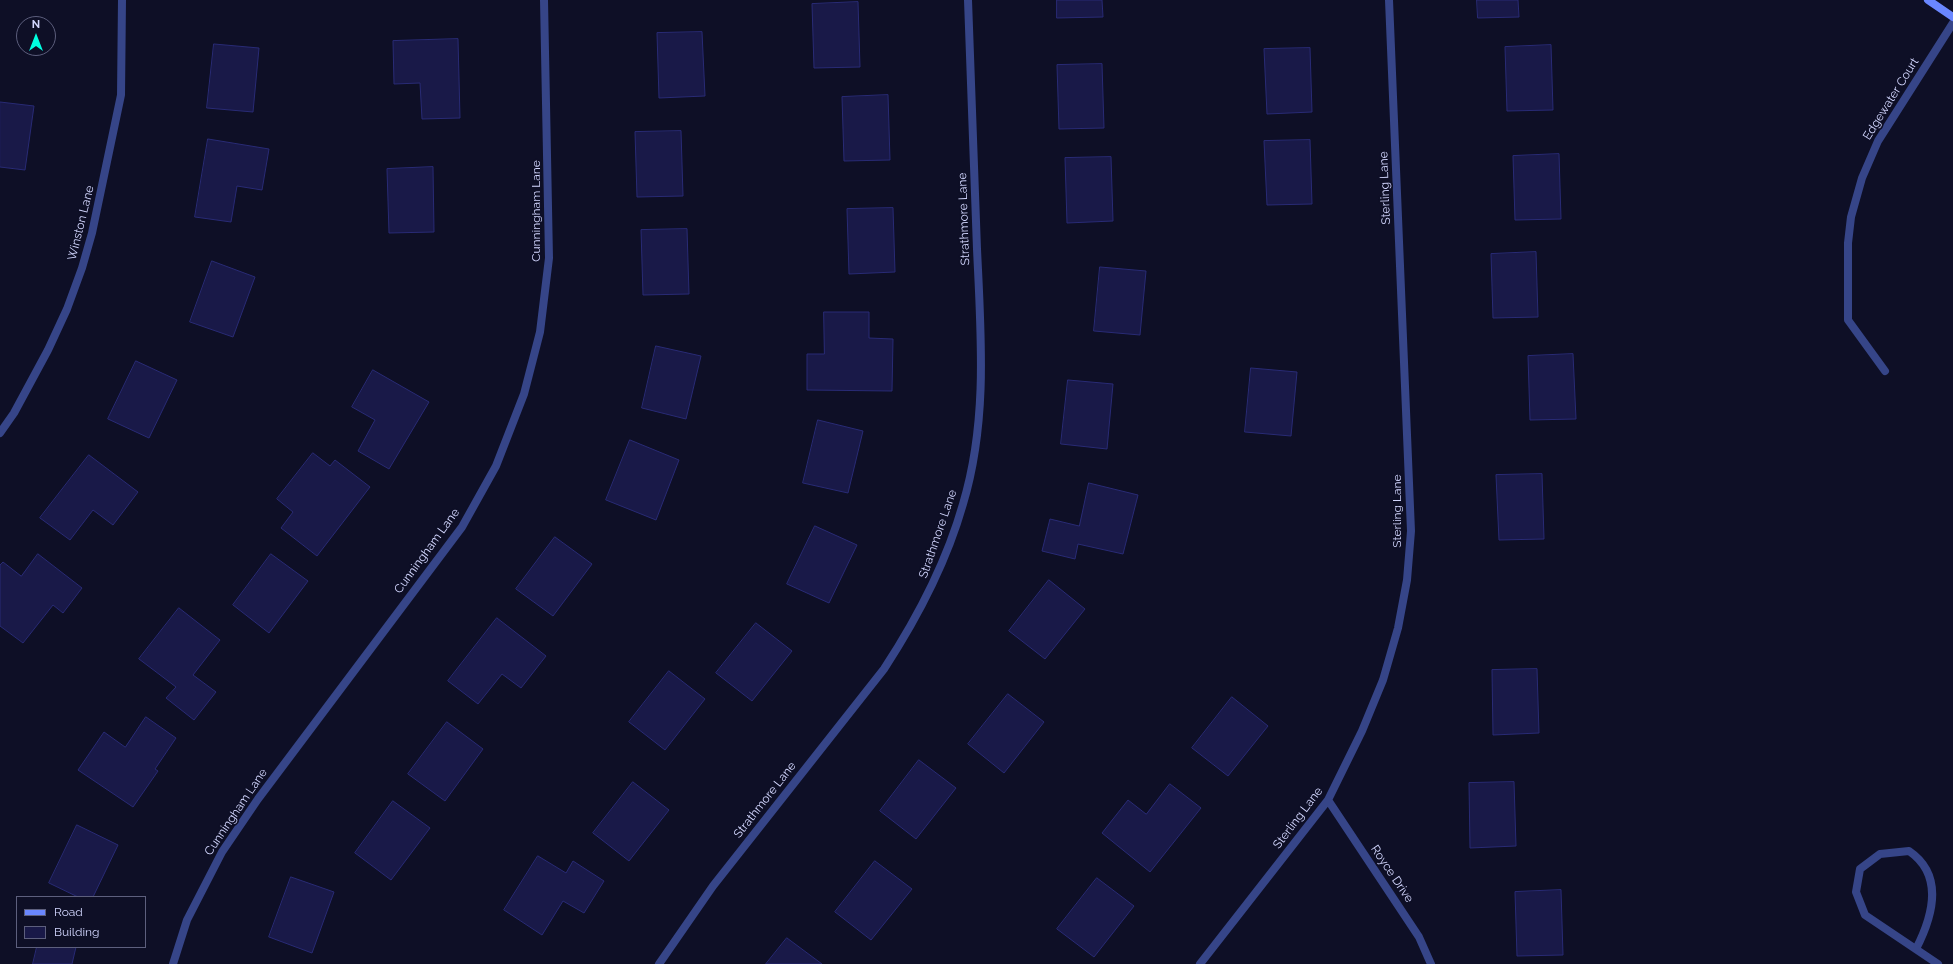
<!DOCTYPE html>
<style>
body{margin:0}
#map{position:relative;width:1953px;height:964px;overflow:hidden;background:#0e0f26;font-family:Raleway,sans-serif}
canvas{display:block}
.legend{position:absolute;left:16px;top:896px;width:130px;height:52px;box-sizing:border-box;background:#0e0f26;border:1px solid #5d5f7d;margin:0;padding:5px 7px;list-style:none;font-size:12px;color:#d3d7ff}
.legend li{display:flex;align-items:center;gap:8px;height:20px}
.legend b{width:20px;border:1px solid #5d5f7d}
.north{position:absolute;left:16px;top:16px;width:40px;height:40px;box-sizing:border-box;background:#0e0f26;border:1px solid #5d5f7d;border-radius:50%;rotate:0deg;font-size:11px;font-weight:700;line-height:16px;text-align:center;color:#d3d7ff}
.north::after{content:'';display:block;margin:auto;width:14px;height:18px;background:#00fee0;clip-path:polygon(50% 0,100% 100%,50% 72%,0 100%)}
</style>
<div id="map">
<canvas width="1953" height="964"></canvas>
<ul class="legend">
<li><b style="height:5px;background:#6a87ff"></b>Road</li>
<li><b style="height:11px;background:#191948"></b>Building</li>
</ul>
<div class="north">N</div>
</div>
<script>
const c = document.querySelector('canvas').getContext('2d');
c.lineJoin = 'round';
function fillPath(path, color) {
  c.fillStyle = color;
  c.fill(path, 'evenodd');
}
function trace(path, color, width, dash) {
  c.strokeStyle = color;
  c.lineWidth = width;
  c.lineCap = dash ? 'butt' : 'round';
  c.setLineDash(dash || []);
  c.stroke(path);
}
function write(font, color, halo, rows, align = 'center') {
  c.font = font + ' Raleway,sans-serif';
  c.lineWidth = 3.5;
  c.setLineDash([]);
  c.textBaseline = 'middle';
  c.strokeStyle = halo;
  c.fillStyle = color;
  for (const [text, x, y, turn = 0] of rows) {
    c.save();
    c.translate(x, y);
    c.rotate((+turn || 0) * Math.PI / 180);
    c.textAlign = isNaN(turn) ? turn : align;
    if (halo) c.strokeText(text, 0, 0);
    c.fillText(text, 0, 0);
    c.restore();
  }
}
const building = new Path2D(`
 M1057 0H1102L1103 17 1057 18Z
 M1477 0H1518L1519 17 1478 18Z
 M858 2 860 67 814 68 812 4Z
 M702 32 705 96 659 98 657 33Z
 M458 39 460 118 422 119 420 83 394 84 393 41Z
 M214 44 259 48 253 112 207 108Z
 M1551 45 1553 110 1507 111 1505 47Z
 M1310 48 1312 112 1267 114 1264 49Z
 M1102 64 1104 128 1059 129 1057 65Z
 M888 95 890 160 844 161 842 97Z
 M0 102 34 106 25 170 0 167Z
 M681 131 683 196 637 197 635 132Z
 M208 139 269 149 262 190 237 186 231 222 195 217Z
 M1310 140 1312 204 1267 205 1264 141Z
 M1559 154 1561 219 1515 220 1513 156Z
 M1111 157 1113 221 1067 223 1065 158Z
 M433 167 434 232 389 233 387 169Z
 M893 208 895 272 849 274 847 209Z
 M687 229 689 294 643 295 641 230Z
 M1536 252 1538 317 1493 318 1491 254Z
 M212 261 255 277 233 337 190 322Z
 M1100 267 1146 271 1140 335 1094 331Z
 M824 312H869V338L893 339 892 391 807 390V354H824Z
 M656 346 701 356 686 419 642 408Z
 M1573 354 1576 419 1530 420 1528 356Z
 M136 361 177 380 149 438 108 419Z
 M1251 368 1297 372 1291 436 1245 432Z
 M373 370 429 402 389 469 358 451 375 420 352 407Z
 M1068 380 1113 384 1107 449 1061 444Z
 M818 420 863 431 848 493 803 483Z
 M630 440 679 460 656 520 606 500Z
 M313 453 330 466 335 460 370 487 317 556 281 528 293 512 277 499Z
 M89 455 138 492 113 525 93 510 70 540 40 518Z
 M1542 474 1544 539 1499 540 1496 475Z
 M1089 483 1138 495 1123 554 1078 544 1075 559 1042 551 1050 519 1079 526Z
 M815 526 857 545 829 603 787 584Z
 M555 537 592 564 553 616 516 589Z
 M38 554 82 588 63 613 53 605 23 643 0 626V565L3 562 21 576Z
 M271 554 308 581 269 633 233 605Z
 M1049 580 1085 609 1045 659 1009 631Z
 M179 608 220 640 193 675 216 692 194 720 166 698 176 687 139 659Z
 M497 618 546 656 521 688 502 674 478 704 448 681Z
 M756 623 792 651 752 701 716 673Z
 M1537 669 1539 733 1493 735 1492 670Z
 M669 671 705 699 665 750 629 722Z
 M1008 694 1044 722 1004 773 968 744Z
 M1232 697 1268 726 1228 776 1192 748Z
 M146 717 176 738 155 769 158 771 133 807 78 770 104 732 125 747Z
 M447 722 483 749 445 801 408 774Z
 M919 760 956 788 916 839 880 811Z
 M633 782 669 810 629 861 593 833Z
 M1514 782 1516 846 1470 848 1469 783Z
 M1170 784 1201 808 1150 872 1102 833 1128 800 1146 814Z
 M393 801 430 828 391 880 355 853Z
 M77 825 118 845 93 897H78L49 883Z
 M538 856 566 873 573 861 604 881 584 913 563 901 542 935 504 910Z
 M875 861 912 889 871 940 835 912Z
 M291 877 334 892 312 953 269 937Z
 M1097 878 1134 906 1094 957 1057 929Z
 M1561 890 1563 955 1517 956 1515 892Z
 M787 938 822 964H766Z
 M37 947H76L72 964H33Z`);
fillPath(building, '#191948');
trace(building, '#292b75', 1);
trace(new Path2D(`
 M1885 371 1848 320V243L1851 217 1862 178 1878 141 1953 23
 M0 433 14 413 48 350 67 309 82 268 92 233 121 95 122 0
 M1328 800 1419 937 1431 964
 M1916 949C1933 916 1944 875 1909 851L1880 854 1860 869 1856 892 1865 915 1938 964
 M173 964 187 920 222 852 258 799 462 527 496 466 524 394 540 332 549 258 544 0
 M659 964 713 886 884 669C918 617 946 564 963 504 988 421 981 335 977 249 974 166 971 83 968 0
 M1200 964 1328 800 1362 731 1383 680 1398 628 1407 580 1411 531 1389 0`), '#364588', 8);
trace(new Path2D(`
 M1928 0 1953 17`), '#6a87ff', 8);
write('12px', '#d3d7ff', '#0e0f26', [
 ["Edgewater Court",1891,99,-58],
 ["Sterling Lane",1385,188,-92],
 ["Cunningham Lane",536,211,-90],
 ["Strathmore Lane",964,219,-92],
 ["Winston Lane",81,223,-76],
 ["Sterling Lane",1397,511,-90],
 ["Strathmore Lane",938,534,-71],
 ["Cunningham Lane",427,551,-54],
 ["Strathmore Lane",765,800,-52],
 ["Cunningham Lane",236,812,-56],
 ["Sterling Lane",1298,818,-53],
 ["Royce Drive",1392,874,56]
]);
</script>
